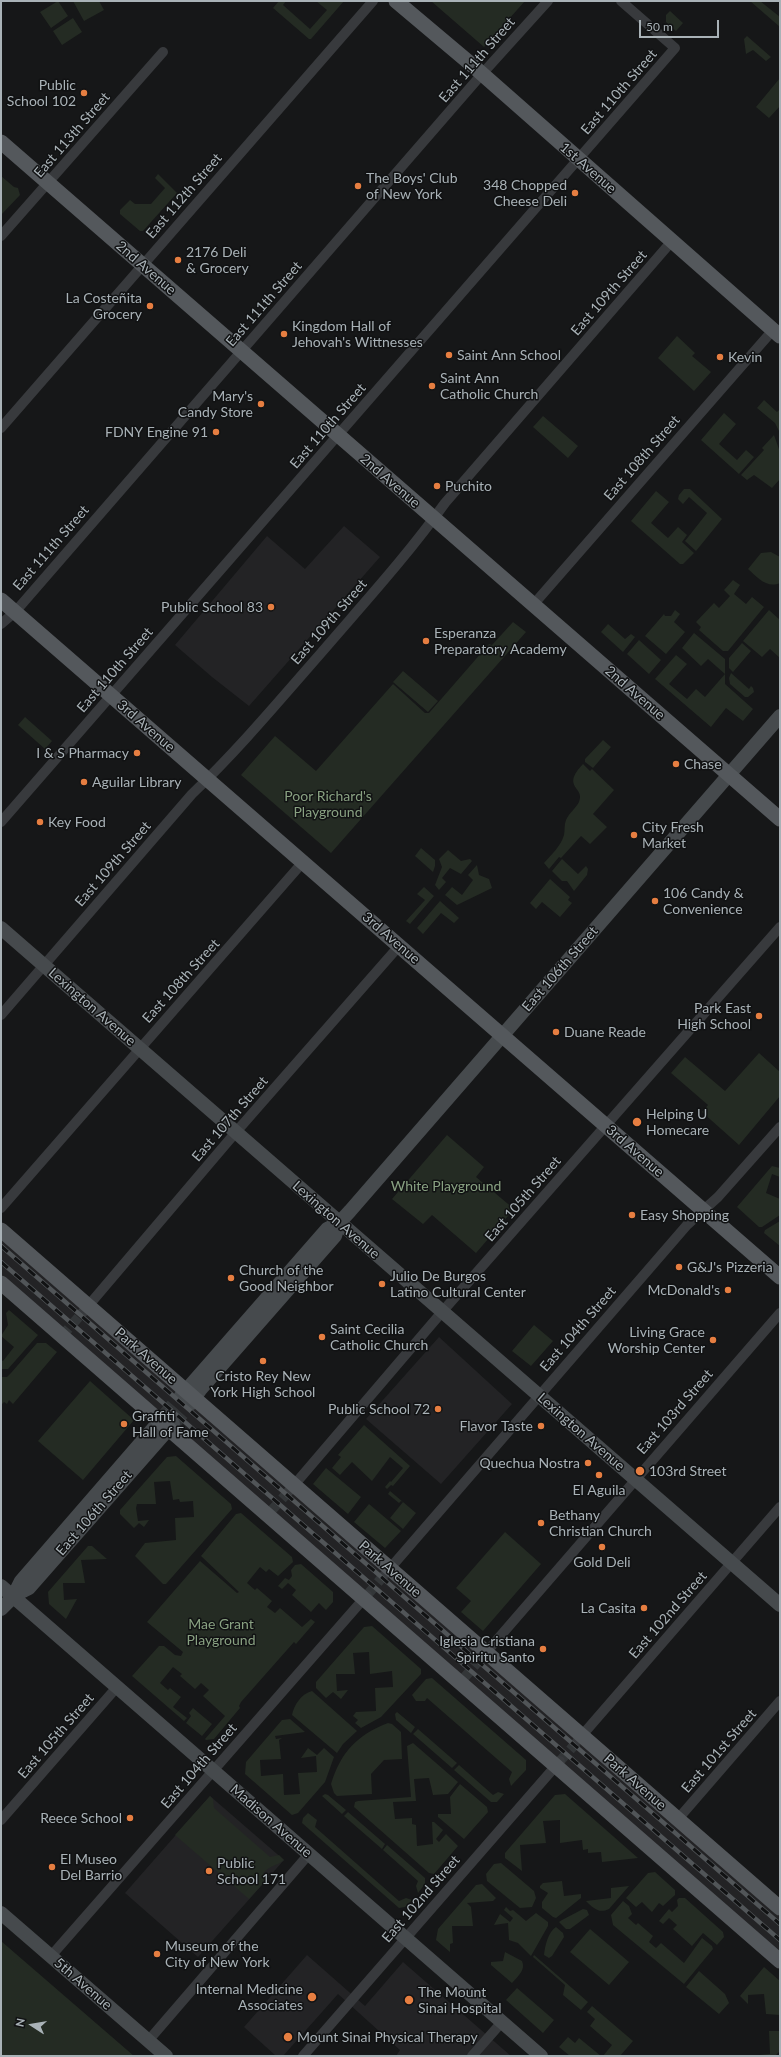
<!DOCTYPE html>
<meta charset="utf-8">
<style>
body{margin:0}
#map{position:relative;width:781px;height:2057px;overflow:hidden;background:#161718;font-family:Lato,sans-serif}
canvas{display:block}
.frame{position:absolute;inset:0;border:2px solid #a9b2b7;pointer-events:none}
.north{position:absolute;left:12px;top:2005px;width:40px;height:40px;-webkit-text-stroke:3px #111213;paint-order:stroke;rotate:282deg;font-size:11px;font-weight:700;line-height:16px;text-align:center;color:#a9b2b7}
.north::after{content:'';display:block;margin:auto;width:14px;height:18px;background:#a9b2b7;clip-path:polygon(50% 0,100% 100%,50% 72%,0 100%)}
.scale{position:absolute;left:639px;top:20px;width:80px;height:18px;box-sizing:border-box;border:2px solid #a9b2b7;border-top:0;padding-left:5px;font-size:12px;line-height:14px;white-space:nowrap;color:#a9b2b7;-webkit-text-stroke:3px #111213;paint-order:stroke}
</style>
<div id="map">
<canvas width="781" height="2057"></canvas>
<div class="frame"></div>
<div class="north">N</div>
<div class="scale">50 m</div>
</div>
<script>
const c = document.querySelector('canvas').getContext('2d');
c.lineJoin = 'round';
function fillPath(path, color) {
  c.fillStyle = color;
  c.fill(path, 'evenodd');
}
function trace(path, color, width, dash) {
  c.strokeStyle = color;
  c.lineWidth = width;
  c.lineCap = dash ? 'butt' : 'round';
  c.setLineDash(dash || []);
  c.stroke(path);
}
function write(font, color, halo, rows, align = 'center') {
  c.font = font + ' Lato,sans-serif';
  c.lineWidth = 3;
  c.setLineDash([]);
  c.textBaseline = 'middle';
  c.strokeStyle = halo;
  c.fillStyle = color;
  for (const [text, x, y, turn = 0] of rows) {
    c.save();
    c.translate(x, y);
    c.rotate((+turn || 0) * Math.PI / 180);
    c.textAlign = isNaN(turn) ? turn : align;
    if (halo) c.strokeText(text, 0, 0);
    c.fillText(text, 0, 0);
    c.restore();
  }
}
fillPath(new Path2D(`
 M344 526 380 557 249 706 212 677 175 645 267 536 305 569Z
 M1 1239 780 1917V1955L1 1276Z
 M439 1337 512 1404 441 1484 366 1419Z
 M210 1796 284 1860 198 1957 125 1893Z
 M307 1955 365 2006 403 1962 511 2056H396L400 2050 338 1994 283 2056H276L244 2027Z`), '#232325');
fillPath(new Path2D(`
 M58 1 68 16 51 28 40 12Z
 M73 1H99L104 10 84 21Z
 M279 1H286L283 5 310 29 327 10 316 1H344L311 39H309L273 8Z
 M431 1H525L484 47Z
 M750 1H760L780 17V27Z
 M670 11 683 23 676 31 666 22V15Z
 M73 18 82 32 62 45 53 31Z
 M747 36 771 57 766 61 753 50 746 54 744 39Z
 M780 78V106L769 118 756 107Z
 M158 174 177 193 143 231H140L120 214V210L130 200 135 204H151L165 188 155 178Z
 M1 176 14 187 18 188 20 195 1 215Z
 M677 336 695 353 692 356 711 372 694 391 658 358Z
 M764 400 777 412 780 409V433L775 423 757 408Z
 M724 413 736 424 719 444 737 460 746 450 754 457 739 474 701 440Z
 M543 416 578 446 568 458 533 427Z
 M774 435 780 452V479L772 488 754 475 747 480 741 475 764 450 762 448Z
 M684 489H690L722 519 696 551 685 541 707 513 689 497 683 504 678 499 679 495Z
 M656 491 669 502 651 523 668 538 678 527 687 535 682 542 694 553 683 564H680L631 521Z
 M771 552 780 557V583C767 589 757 577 748 569L761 553Z
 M733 580 740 585 734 594 746 604 752 597 764 607 728 651H723L699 630 701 627 696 622 714 603 719 608 730 596 724 590Z
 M675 610 680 614 674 622 685 632 666 654 645 636 664 614 665 616H671Z
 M769 610 780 620V658L770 649 762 657 743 641Z
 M513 622 526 632 331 853 241 775 275 736 316 771 393 684 425 713H429L489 644 492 645Z
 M608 624 625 639 631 634 635 637 623 652 601 632Z
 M694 633 725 659V684L753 709 743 721 726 708 711 727 655 679 676 655 687 664 669 684 687 699 696 689 705 697 725 674 708 659 701 666 682 648Z
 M639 640 661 660 649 674 627 654Z
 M742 643 751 651 733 672 729 668V658Z
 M403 671 438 701 428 712 393 682Z
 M731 673 749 689 751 686 753 688 754 692 748 697H745L730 684 729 678Z
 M25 717 52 741 45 749 18 725Z
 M603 740 611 747 593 768 585 762V759Z
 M583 764 590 771 592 769 614 790 593 814 607 827 590 844 581 836 561 858 559 857 549 869 544 863C551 855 561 846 564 835 565 830 564 825 566 820 569 813 576 808 579 802 586 787 560 788 583 764Z
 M421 848 435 860V866L433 872 415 856Z
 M448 850 461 861 470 859 472 861 461 874 450 868 442 878 446 882 439 890 435 885 442 867 439 859Z
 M562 859 578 874 586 866 588 869 587 875 574 891 567 881H562L552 871Z
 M477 865 479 875 489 879 492 888 457 905 445 895 452 887 462 895 473 880 468 875Z
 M550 879 570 897 568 900 572 903 560 917 542 902 536 909 530 903Z
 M424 887 434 896 410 924 406 921 425 900 417 894Z
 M440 901 459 918 454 923 441 913 423 934 417 928Z
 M759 1053 780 1072V1096L739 1145 702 1112 708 1105 671 1073 685 1057 725 1091Z
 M447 1135 484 1167 476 1177 514 1209 476 1253 432 1215 423 1224 392 1199Z
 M772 1166 780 1168V1177L772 1174 766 1193 780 1199V1215L762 1227H759L737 1207Z
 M780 1221V1246L764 1233 765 1230Z
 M9 1310 38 1335 8 1369H1V1360L3 1361 14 1347 1 1336 8 1325 6 1313Z
 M534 1325 553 1341 531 1366 512 1351Z
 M37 1343H46L57 1352 13 1404 9 1400 7 1404 4 1402 1 1405V1377H7L11 1373Z
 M90 1381 134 1420 83 1480 38 1441Z
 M364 1425 410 1466 393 1486 391 1485 387 1489 385 1487 390 1481 391 1482 403 1468 390 1457 372 1481 352 1462 340 1475 332 1468 341 1457 338 1455Z
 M176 1456 231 1504 232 1509 166 1584H163L135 1556 145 1543 176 1540 175 1518 194 1517 193 1501 180 1502 179 1499 173 1500 170 1481 154 1482 156 1504H137L136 1508 138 1521 149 1520 144 1527 139 1523 134 1528 120 1514V1510L167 1457Z
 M326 1468 361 1497 348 1514 313 1484Z
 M390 1491 416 1513 403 1529 390 1518 403 1502 401 1501 399 1503 388 1494Z
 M369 1504 401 1531 385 1548 354 1522Z
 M241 1513 292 1557 293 1562 278 1576 269 1569 266 1572 260 1567 247 1583 255 1590 257 1588 272 1601 267 1607 275 1613 280 1608 302 1627 311 1619 315 1622 296 1644 294 1642 241 1702 239 1706 240 1708 214 1739 206 1740 205 1739 225 1716 203 1696 209 1690 201 1683 195 1689 180 1676 182 1674 173 1667 160 1683 168 1690 170 1688 181 1697 173 1707 187 1718 184 1721 132 1676 159 1646H164L175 1655 181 1656 183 1652 147 1622 200 1561 237 1593 239 1592 201 1556 236 1514Z
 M505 1532 541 1564 483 1631 461 1612 471 1601 456 1588Z
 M88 1546H92L107 1559 81 1560 85 1583H63L64 1600 77 1599 66 1619 49 1604 48 1592Z
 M301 1564 333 1592V1602L326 1610 319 1603 311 1612 292 1595 296 1590 288 1583 282 1589 278 1586 285 1578 289 1580 292 1576 291 1570 295 1565Z
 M372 1626 421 1669V1674L381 1717 361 1728 355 1723 358 1720 353 1716 356 1712 376 1711 375 1688 393 1687 392 1671 370 1674 369 1652 353 1653 355 1674H336L337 1691 348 1690 341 1699 333 1692 326 1698 316 1688V1682L364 1627Z
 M432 1678 526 1760V1770L511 1786 509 1779 512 1772 427 1698 425 1701H416L412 1695 426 1679Z
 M312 1691 357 1731 343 1744 337 1753 292 1715C294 1705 301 1694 312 1691Z
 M193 1708 212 1724 202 1736 186 1723 191 1716 189 1713Z
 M397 1712 415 1727 411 1733 396 1720 395 1714Z
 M290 1719 305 1732 275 1736 276 1739 282 1738 279 1740 281 1759 260 1760 261 1776 283 1774 284 1795 300 1794 298 1773 317 1772 316 1756 301 1758 308 1748 317 1755 324 1748 334 1757 325 1782 298 1813 292 1815 245 1774 246 1762 282 1720Z
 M388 1723 392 1724 401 1732 402 1759 384 1760 371 1774 372 1794 337 1796 334 1793 331 1784C341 1752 357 1735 388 1723Z
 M418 1729 457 1763 452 1768 413 1734Z
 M413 1743 458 1782 448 1794 433 1795 429 1778 414 1779 416 1801 393 1802 395 1819 412 1818V1824L416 1825 417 1846 433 1844 432 1822H434L443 1830 436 1839 439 1842 446 1834 458 1846 434 1874 429 1873 354 1807 355 1802 358 1801 411 1797 407 1746Z
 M459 1765 493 1795 498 1792 504 1794 497 1802H491L454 1770Z
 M460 1784 487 1807 488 1812 464 1839 438 1817V1814H451L450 1797Z
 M325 1794 328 1795 346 1810 342 1814 322 1796Z
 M565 1794 638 1858 602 1862 601 1852 588 1853V1849L583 1850 582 1840 560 1843V1820L543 1821 546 1843 520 1845 522 1871 505 1858V1853L555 1795Z
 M210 1796 213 1799 214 1808 270 1857 279 1855 284 1860C277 1866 270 1865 263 1873L268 1878 249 1899 175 1835Z
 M348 1812 385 1844 382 1849 344 1816Z
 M308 1813 317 1820 315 1827 399 1901 406 1898 412 1900 405 1907 399 1908 302 1823 303 1818Z
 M387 1845 425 1878V1884L418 1893 416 1886 418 1881 383 1850Z
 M501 1863 534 1891 536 1898 532 1907 520 1908 487 1881 486 1874 494 1864Z
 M655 1872 675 1890V1895L663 1906 659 1903 652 1912 642 1902 636 1907 626 1898 648 1873Z
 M562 1881 564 1896 581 1894V1898L556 1918 553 1917 542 1908V1902L548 1893 540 1888V1886L543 1883Z
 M482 1884 496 1898 493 1901 467 1903 471 1907 473 1926H452L453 1943 450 1944V1952L436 1940 438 1929 476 1885Z
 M629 1886 609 1909C599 1914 593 1908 586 1901L611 1898V1888Z
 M679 1898H685L723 1932 724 1937 717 1945 703 1933 692 1946 673 1929 677 1925 669 1918 663 1924 659 1921 669 1909 672 1912 678 1906 677 1900Z
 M623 1901 629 1906 632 1914 628 1918 636 1925 638 1923 653 1936 649 1942 656 1948 661 1943 684 1963 702 1938 712 1946 713 1949 684 1984 613 1925 611 1915Z
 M506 1907 510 1911 513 1910 526 1921 536 1913 548 1922V1926L531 1956 518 1943 509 1940 508 1923 494 1925 500 1914 510 1922 513 1918 504 1910Z
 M583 1909 587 1910 589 1915 570 1929H566L559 1922 562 1920Z
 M556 1927 563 1933 564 1937 552 1956 549 1958 544 1955C545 1946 548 1932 556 1927Z
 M590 1929 629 1962 609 1985 570 1952Z
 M1 1941 134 2056H1Z
 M505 1952 522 1961C526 1970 518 1976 512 1983L491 1965V1962L503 1961Z
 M534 1955 588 2002 581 2010 563 1995 565 1985 533 1957Z
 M764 1967 780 1981V2015L766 2014 764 1994 748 1995V2004L740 1996Z
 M699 1971 725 1994 729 2003 719 2014 686 1987Z
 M517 1988 554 2020 543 2033 506 2000Z
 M592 2006 633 2041 620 2056H603L612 2045 590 2026 595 2019 587 2012Z
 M769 2031H780V2051L775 2056H749L770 2054Z
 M568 2037 575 2043 579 2038 601 2056H570L559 2047Z`), '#242b23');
trace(new Path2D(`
 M62 1336 83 1312
 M272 1510 289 1491
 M368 1594 386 1573
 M464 1678 482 1657
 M560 1761 578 1741`), '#333638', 10, [10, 5]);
trace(new Path2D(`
 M164 1416 181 1396
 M173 1424 191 1403`), '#333638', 14, [14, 7]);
trace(new Path2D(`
 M1 236 163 52
 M1 428 373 1
 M533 605 773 330
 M1 624 15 612 482 74 548 1
 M1 822 675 48 621 1
 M1 1015 192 794C238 750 279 701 321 653 363 604 407 556 445 503L672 241
 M1 1208 303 862
 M83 1312 236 1132 399 946
 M289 1491 442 1312 780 927
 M386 1573 687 1225 718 1197 780 1127
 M483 1656 780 1313
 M578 1740 780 1507
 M678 1819 780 1701
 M1 1820 117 1687
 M51 1956 367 1595
 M148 2041 309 1854
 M303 2056 560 1761
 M472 2056 502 2022`), '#383a3d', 10);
trace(new Path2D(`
 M1 928 780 1605
 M181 1396 327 1229 339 1223 350 1211 780 716
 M191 1403 200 1390 335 1236 339 1223
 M1 1586 541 2056
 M13 1596 29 1588 173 1424
 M1 1609 13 1597 21 1581 164 1416
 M1 1913 166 2056`), '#464a4d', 14);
trace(new Path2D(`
 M396 1 472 65 780 336
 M1 142 780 819
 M1 600 780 1277
 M1 1230 780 1908
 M1 1283 780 1961`), '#54585c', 15);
const rail = new Path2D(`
 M1 1246 780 1924
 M1 1262 780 1940`);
trace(rail, '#515558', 4.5);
trace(rail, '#111213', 3, [9]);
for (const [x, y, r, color] of [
 [84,93,4,"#e67e41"],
 [358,186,4,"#e67e41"],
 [575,193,4,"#e67e41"],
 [178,260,4,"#e67e41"],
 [150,306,4,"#e67e41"],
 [284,334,4,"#e67e41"],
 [449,355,4,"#e67e41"],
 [720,357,4,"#e67e41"],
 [432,386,4,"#e67e41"],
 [261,404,4,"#e67e41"],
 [216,432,4,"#e67e41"],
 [437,486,4,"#e67e41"],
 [271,607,4,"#e67e41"],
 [426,641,4,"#e67e41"],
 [137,753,4,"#e67e41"],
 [676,764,4,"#e67e41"],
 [84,782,4,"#e67e41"],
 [40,822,4,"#e67e41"],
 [634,835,4,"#e67e41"],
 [655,901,4,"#e67e41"],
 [759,1016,4,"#e67e41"],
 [556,1032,4,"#e67e41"],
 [637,1122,5,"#e67e41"],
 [632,1215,4,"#e67e41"],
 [679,1267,4,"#e67e41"],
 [231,1278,4,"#e67e41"],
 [382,1284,4,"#e67e41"],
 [728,1290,4,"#e67e41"],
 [322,1337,4,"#e67e41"],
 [713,1340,4,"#e67e41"],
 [263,1361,4,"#e67e41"],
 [438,1409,4,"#e67e41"],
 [124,1424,4,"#e67e41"],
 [541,1426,4,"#e67e41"],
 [588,1463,4,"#e67e41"],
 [640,1471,5,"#e67e41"],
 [599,1475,4,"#e67e41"],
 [541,1523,4,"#e67e41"],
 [602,1547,4,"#e67e41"],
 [644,1608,4,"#e67e41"],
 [543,1649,4,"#e67e41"],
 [130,1818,4,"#e67e41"],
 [52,1867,4,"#e67e41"],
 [209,1871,4,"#e67e41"],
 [157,1954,4,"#e67e41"],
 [312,1997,5,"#e67e41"],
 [409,2000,5,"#e67e41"],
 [288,2037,5,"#e67e41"]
]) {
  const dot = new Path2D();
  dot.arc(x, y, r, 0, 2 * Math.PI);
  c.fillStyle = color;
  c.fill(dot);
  trace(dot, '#111213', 1.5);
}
write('14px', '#a9b2b7', '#111213', [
 ["East 111th Street",477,60,-49],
 ["East 110th Street",619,92,-49],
 ["East 113th Street",72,135,-49],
 ["1st Avenue",588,168,41],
 ["East 112th Street",184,196,-49],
 ["2nd Avenue",146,268,41],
 ["East 109th Street",609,293,-49],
 ["East 111th Street",264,304,-49],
 ["East 110th Street",328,426,-49],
 ["East 108th Street",642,458,-49],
 ["2nd Avenue",390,481,41],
 ["East 111th Street",51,548,-49],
 ["East 109th Street",329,622,-49],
 ["East 110th Street",115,670,-49],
 ["2nd Avenue",635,693,41],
 ["3rd Avenue",146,726,41],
 ["East 109th Street",113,864,-49],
 ["3rd Avenue",391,938,41],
 ["East 106th Street",560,969,-49],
 ["East 108th Street",181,981,-48],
 ["Lexington Avenue",92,1007,41],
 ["East 107th Street",230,1119,-49],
 ["3rd Avenue",635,1151,41],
 ["East 105th Street",523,1199,-49],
 ["Lexington Avenue",336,1220,41],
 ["East 104th Street",578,1329,-49],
 ["Park Avenue",146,1356,41],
 ["East 103rd Street",675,1412,-49],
 ["Lexington Avenue",581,1432,41],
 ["East 106th Street",94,1513,-49],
 ["Park Avenue",390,1569,41],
 ["East 102nd Street",668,1615,-49],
 ["East 105th Street",56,1736,-49],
 ["East 101st Street",719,1751,-49],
 ["East 104th Street",199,1766,-49],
 ["Park Avenue",635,1782,41],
 ["Madison Avenue",271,1821,41],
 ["East 102nd Street",421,1899,-49],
 ["5th Avenue",83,1984,41]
]);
write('14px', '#a9b2b7', '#111213', [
 ["Public",76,85,"right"],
 ["School 102",76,101,"right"],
 ["The Boys' Club",366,178],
 ["of New York",366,194],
 ["348 Chopped",567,185,"right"],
 ["Cheese Deli",567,201,"right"],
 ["2176 Deli",186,252],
 ["& Grocery",186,268],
 ["La Costeñita",142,298,"right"],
 ["Grocery",142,314,"right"],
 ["Kingdom Hall of",292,326],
 ["Jehovah's Wittnesses",292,342],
 ["Saint Ann School",457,355],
 ["Kevin",728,357],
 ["Saint Ann",440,378],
 ["Catholic Church",440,394],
 ["Mary's",253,396,"right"],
 ["Candy Store",253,412,"right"],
 ["FDNY Engine 91",208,432,"right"],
 ["Puchito",445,486],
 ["Public School 83",263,607,"right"],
 ["Esperanza",434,633],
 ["Preparatory Academy",434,649],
 ["I & S Pharmacy",129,753,"right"],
 ["Chase",684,764],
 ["Aguilar Library",92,782],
 ["Key Food",48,822],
 ["City Fresh",642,827],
 ["Market",642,843],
 ["106 Candy &",663,893],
 ["Convenience",663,909],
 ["Park East",751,1008,"right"],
 ["High School",751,1024,"right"],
 ["Duane Reade",564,1032],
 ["Helping U",646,1114],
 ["Homecare",646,1130],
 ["Easy Shopping",640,1215],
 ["G&J's Pizzeria",687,1267],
 ["Church of the",239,1270],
 ["Good Neighbor",239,1286],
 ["Julio De Burgos",390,1276],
 ["Latino Cultural Center",390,1292],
 ["McDonald's",720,1290,"right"],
 ["Saint Cecilia",330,1329],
 ["Catholic Church",330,1345],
 ["Living Grace",705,1332,"right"],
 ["Worship Center",705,1348,"right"],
 ["Cristo Rey New",263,1376,"center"],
 ["York High School",263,1392,"center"],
 ["Public School 72",430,1409,"right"],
 ["Graffiti",132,1416],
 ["Hall of Fame",132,1432],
 ["Flavor Taste",533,1426,"right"],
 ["Quechua Nostra",580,1463,"right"],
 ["103rd Street",649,1471],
 ["El Aguila",599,1490,"center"],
 ["Bethany",549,1515],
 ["Christian Church",549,1531],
 ["Gold Deli",602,1562,"center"],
 ["La Casita",636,1608,"right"],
 ["Iglesia Cristiana",535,1641,"right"],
 ["Spiritu Santo",535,1657,"right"],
 ["Reece School",122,1818,"right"],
 ["El Museo",60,1859],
 ["Del Barrio",60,1875],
 ["Public",217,1863],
 ["School 171",217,1879],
 ["Museum of the",165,1946],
 ["City of New York",165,1962],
 ["Internal Medicine",303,1989,"right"],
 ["Associates",303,2005,"right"],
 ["The Mount",418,1992],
 ["Sinai Hospital",418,2008],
 ["Mount Sinai Physical Therapy",297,2037]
], 'left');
write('14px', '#89a182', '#111213', [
 ["Poor Richard's",328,796],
 ["Playground",328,812],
 ["White Playground",446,1186],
 ["Mae Grant",221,1624],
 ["Playground",221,1640]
]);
</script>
